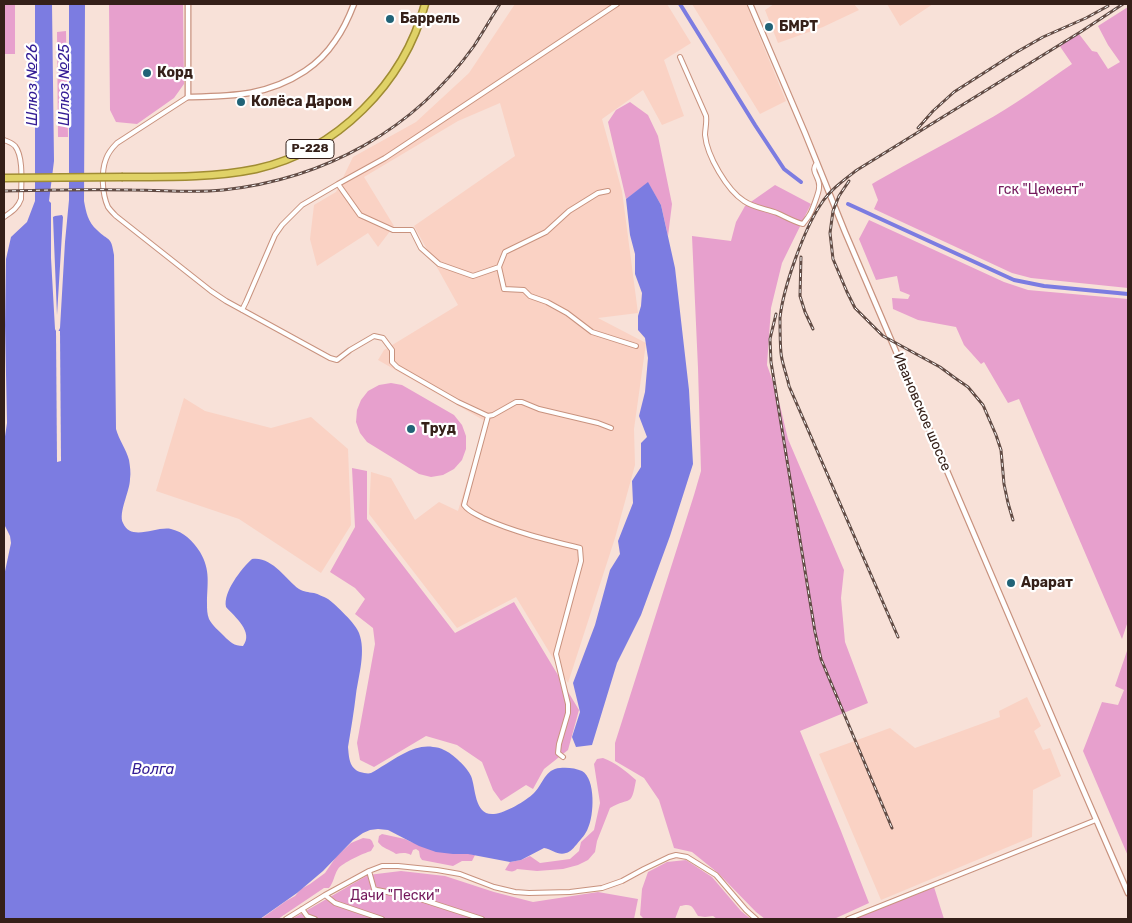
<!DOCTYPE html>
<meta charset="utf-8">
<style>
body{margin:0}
#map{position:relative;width:1132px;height:923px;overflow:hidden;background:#f8e1d8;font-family:Rubik,sans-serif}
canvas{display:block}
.frame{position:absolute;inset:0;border:5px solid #352019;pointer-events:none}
</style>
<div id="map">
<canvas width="1132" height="923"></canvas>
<div class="frame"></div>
</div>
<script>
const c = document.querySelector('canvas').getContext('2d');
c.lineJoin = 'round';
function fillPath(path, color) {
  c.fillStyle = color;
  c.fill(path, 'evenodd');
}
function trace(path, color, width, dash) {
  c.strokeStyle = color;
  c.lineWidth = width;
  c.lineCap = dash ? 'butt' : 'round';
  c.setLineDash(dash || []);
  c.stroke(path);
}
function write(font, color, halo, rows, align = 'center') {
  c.font = font + ' Rubik,sans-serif';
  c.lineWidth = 4.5;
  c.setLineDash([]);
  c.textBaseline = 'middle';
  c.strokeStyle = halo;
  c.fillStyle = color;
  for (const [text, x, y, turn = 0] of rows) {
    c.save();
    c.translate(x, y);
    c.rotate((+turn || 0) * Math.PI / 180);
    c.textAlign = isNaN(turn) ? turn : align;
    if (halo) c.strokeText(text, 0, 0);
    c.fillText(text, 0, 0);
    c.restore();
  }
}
fillPath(new Path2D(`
 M515 4H667L691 43 664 60 684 116 662 125 643 90 602 119 622 191 638 313 598 318 646 343 634 429 635 465 615 538 568 683 516 597 457 628 369 514 371 472 391 478 415 520 439 502 458 511 485 421 378 360 384 350 458 305 414 226 515 156 500 103 458 121 364 177 394 226 378 247 368 233 317 266 310 239 314 205 336 192 353 157 416 122 469 73Z
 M692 4H746L786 101 760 114Z
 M774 4H854L859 10 823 27 778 43 765 10Z
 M887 4H933L900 26Z
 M184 398 205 411 271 428 311 417 348 449 351 525 321 573 239 519 156 491Z
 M1027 697 1041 726 1034 731 1043 750 1050 748 1061 776 1033 790 1032 837 881 900 819 754 890 728 915 748 1000 717 999 711Z`), '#fad2c4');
fillPath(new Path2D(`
 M4 4H15V54H4Z
 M109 4H183L184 84 174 98 137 124 116 122 110 110Z
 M1128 7V288L1031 278 1012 273 874 209 878 200 872 184 877 181C912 161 947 143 982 123 1013 106 1043 84 1072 64L1059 45 1079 34 1092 51 1097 52 1108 69 1120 62 1108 45 1098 26Z
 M66 31 68 137H58L57 32Z
 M630 102 648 115 658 136 672 204 668 236 661 205 648 183 626 199 608 122 616 110Z
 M775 185 811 204 782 263 771 308 767 365 777 393 788 439 844 570 841 598 845 642 868 703 800 731 841 831 869 903 834 919H765L756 912 718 873 692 852 674 848 659 800 644 778 615 761V743L694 495 701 471 698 368 692 236 731 241 736 222 745 206Z
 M869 220 1004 282 1028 290 1128 299V621L1122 639 1019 399 1008 403 984 362 981 364 964 345 956 327 918 320 893 309 892 298 908 299 910 295 900 291 897 276 876 280 859 239Z
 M391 383 402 385 454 415 462 425 466 436V449L462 460 454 469 443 475 431 477 419 474 367 442 360 433 356 422 357 410 361 400 368 391 379 385Z
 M352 468 367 471V519L455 633 514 602 579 710 568 750 544 769 533 789 526 785 501 801 493 790 482 762 457 745 426 736 374 767 360 760 357 743 375 644 373 628 355 614 365 599 355 588 330 572 355 527Z
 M1128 648V856L1083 751 1102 702 1118 705 1124 690 1115 686Z
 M603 758C616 763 626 771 636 780 631 808 631 796 610 808L597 841 595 852 588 860 578 865 563 869 537 871 517 869C513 873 510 871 505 870L510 862 521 860 530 856 540 863 570 859 579 851 581 842 594 830 600 803 594 764 597 759Z
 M382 834 405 839 411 842 475 855 472 861H462L453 866 422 860 420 857 419 851 416 849 413 850 411 855C406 852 401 853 396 854 389 849 383 849 378 842L379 836Z
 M363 838 370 839 372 841 374 846 371 851C364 853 342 863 338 869 334 875 334 882 329 888H324L278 919H261L286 901 295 896 301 889 310 884 325 873 336 857 351 843Z
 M686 860 712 877 741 911 751 919H717L713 916 705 917 698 916C692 906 692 903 680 906L675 919H644L640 915 642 889 648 872 667 862Z
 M401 871 445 876 494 892 533 902 598 892 638 899 634 919H292L368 875Z
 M934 887 944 919H854L861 916Z`), '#e7a0cd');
fillPath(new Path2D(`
 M35 4H52L54 161 49 201 51 203V258L55 329 56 331 58 332 60 328 65 242 69 200V4H85L84 201C86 212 88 222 97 230 109 242 111 235 114 255L116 429C119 440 126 449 129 460 130 466 131 473 130 479 130 491 118 513 123 523 131 542 156 526 171 529 184 532 193 541 200 552 211 571 207 583 207 604 207 609 207 614 209 619 212 625 219 631 224 636 230 642 234 646 243 646 254 632 235 617 226 607 223 592 241 569 252 559 272 556 285 579 299 589 304 592 308 592 314 593 318 594 324 597 328 599 336 605 356 624 359 633 366 651 359 674 356 694 354 711 351 729 348 747 349 757 349 768 360 772 364 773 368 774 371 773 375 771 378 769 381 767 397 758 414 744 433 747 436 747 441 748 444 750 452 753 468 768 471 776 476 788 474 816 494 814 505 813 526 801 534 793 543 784 545 769 560 768 566 767 576 768 582 771 596 779 594 816 588 828 586 834 581 839 577 844 574 847 571 852 566 853 558 856 552 849 544 848L521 860 510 862 468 854H453L436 852 419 846 388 830 378 829 370 830 363 833 353 840 323 871 297 893 260 919H4V576L11 543 10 536 4 524V443L7 423 5 325 6 259 11 237 27 222 35 201Z
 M648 182 661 205 675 268 689 390 693 464 670 536 641 615 617 663 592 745 576 747 572 737 580 712 573 683 595 625 610 570 620 554 618 541 633 503 632 481 641 467V443L647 437 639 416 645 392 648 358 645 338 638 330V316L641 306 642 293 635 274V254L630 235 626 199Z
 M62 215 63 217 57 315 53 217 55 216Z`), '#7c7ce1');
fillPath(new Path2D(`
 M56 331H60L61 461 57 462Z`), '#f8e1d8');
trace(new Path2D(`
 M680 4 755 125 784 169 801 182
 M848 204 1014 280 1044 286 1128 294`), '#7c7ce1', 4);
const minor = new Path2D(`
 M680 57 706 116C707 123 705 129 705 135 707 156 727 190 744 201 754 208 767 209 777 213 786 217 794 222 803 224 805 221 808 218 810 214 812 211 819 192 819 188 821 177 809 172 817 163
 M188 97 117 143C112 148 108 153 106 159 101 172 102 194 108 207 110 210 113 213 116 216L211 291 226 301 330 358 337 360 350 350 374 336 383 338 392 350V362L397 367 458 402 488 416 493 415 516 402H522L539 409 598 423 611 428
 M4 140C7 141 12 143 15 146 24 157 21 185 21 199 18 208 11 212 4 217
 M338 184 360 215 393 230H412L421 248 439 264 473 276 499 267 504 289 524 290 530 296 547 302 567 313 592 332 636 346
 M499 267 505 252 546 232 569 211 598 193 608 191
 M242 310 246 302 275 235 282 225 302 205 338 184 385 158 617 4
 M488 416 464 505C469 512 476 514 483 518 514 532 547 540 580 548L581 561 556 654 568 704V713L559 744 558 753 563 757
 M369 871 374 889 377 890 417 898 482 919
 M325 895 335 903 382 919
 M302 909 307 916 315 919
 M286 919 325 895 369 871 382 866H398L437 870 460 874 494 887 515 892 529 893 570 892 602 888 622 881 644 869 669 857 676 855 687 857 716 875 746 910 756 919
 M848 919 1096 820`);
const tertiary = new Path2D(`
 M188 4V97C233 96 267 96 305 71 317 63 327 53 335 41 343 30 349 17 354 4
 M750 4 805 133 845 232 1082 787 1128 893`);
const trunk = new Path2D(`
 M123 177C168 177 212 178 256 169 337 151 404 83 425 4`);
trace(minor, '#c8927e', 6);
trace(tertiary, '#c8927e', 7);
trace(trunk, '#a08c33', 9);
trace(minor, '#fff', 4);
trace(tertiary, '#fff', 4.5);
trace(trunk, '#e0d267', 6);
const rail = new Path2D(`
 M918 128 933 111 954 92 1015 53 1043 37 1086 18 1108 6
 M849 181 839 196 833 211 830 233 833 259 847 292 855 308 883 336 940 367 955 378 968 387 983 405 996 435 1001 450 1004 484 1008 503 1013 520
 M4 191C47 190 90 189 132 190 163 190 193 193 223 190 325 179 414 130 474 46 483 32 491 18 500 4
 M801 257 800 296 805 312 813 329
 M776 314 770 339 771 362 815 632 821 659 892 828
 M898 637 789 386C787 375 782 364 781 353 780 342 780 329 780 318 783 288 804 229 821 204 830 190 844 180 857 170L1082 31 1123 4`);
trace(rail, '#624c45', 3);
trace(rail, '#fff', 1, [4]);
const trunkBridge = new Path2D(`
 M4 178 123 177`);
trace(trunkBridge, '#a08c33', 9, []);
trace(trunkBridge, '#e0d267', 6);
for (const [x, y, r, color] of [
 [390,19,5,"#216377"],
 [769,27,5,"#216377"],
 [147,73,5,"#216377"],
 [241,102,5,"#216377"],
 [411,429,5,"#216377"],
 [1011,583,5,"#216377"]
]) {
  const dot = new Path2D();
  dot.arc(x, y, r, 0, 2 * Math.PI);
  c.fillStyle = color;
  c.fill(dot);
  trace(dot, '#fff', 2);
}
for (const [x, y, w] of [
 [310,149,48]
]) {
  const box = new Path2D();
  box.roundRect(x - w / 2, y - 9.5, w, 19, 4);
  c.fillStyle = '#fff';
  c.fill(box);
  trace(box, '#352019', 1);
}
write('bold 12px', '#352019', null, [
 ["Р-228",310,149]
]);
write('bold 14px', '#352019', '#fff', [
 ["Баррель",400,19],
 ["БМРТ",779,27],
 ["Корд",157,73],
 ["Колёса Даром",251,102],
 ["Труд",421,429],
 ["Арарат",1021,583]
], 'left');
write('14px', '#741a5c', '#fff', [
 ["гск \"Цемент\"",1041,190],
 ["Дачи \"Пески\"",395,896]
]);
write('14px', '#352019', '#fff', [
 ["Ивановское шоссе",922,412,67]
]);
write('italic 15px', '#341d95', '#fff', [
 ["Шлюз №26",33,85,-90],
 ["Шлюз №25",65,85,-90],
 ["Волга",153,770]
]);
</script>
